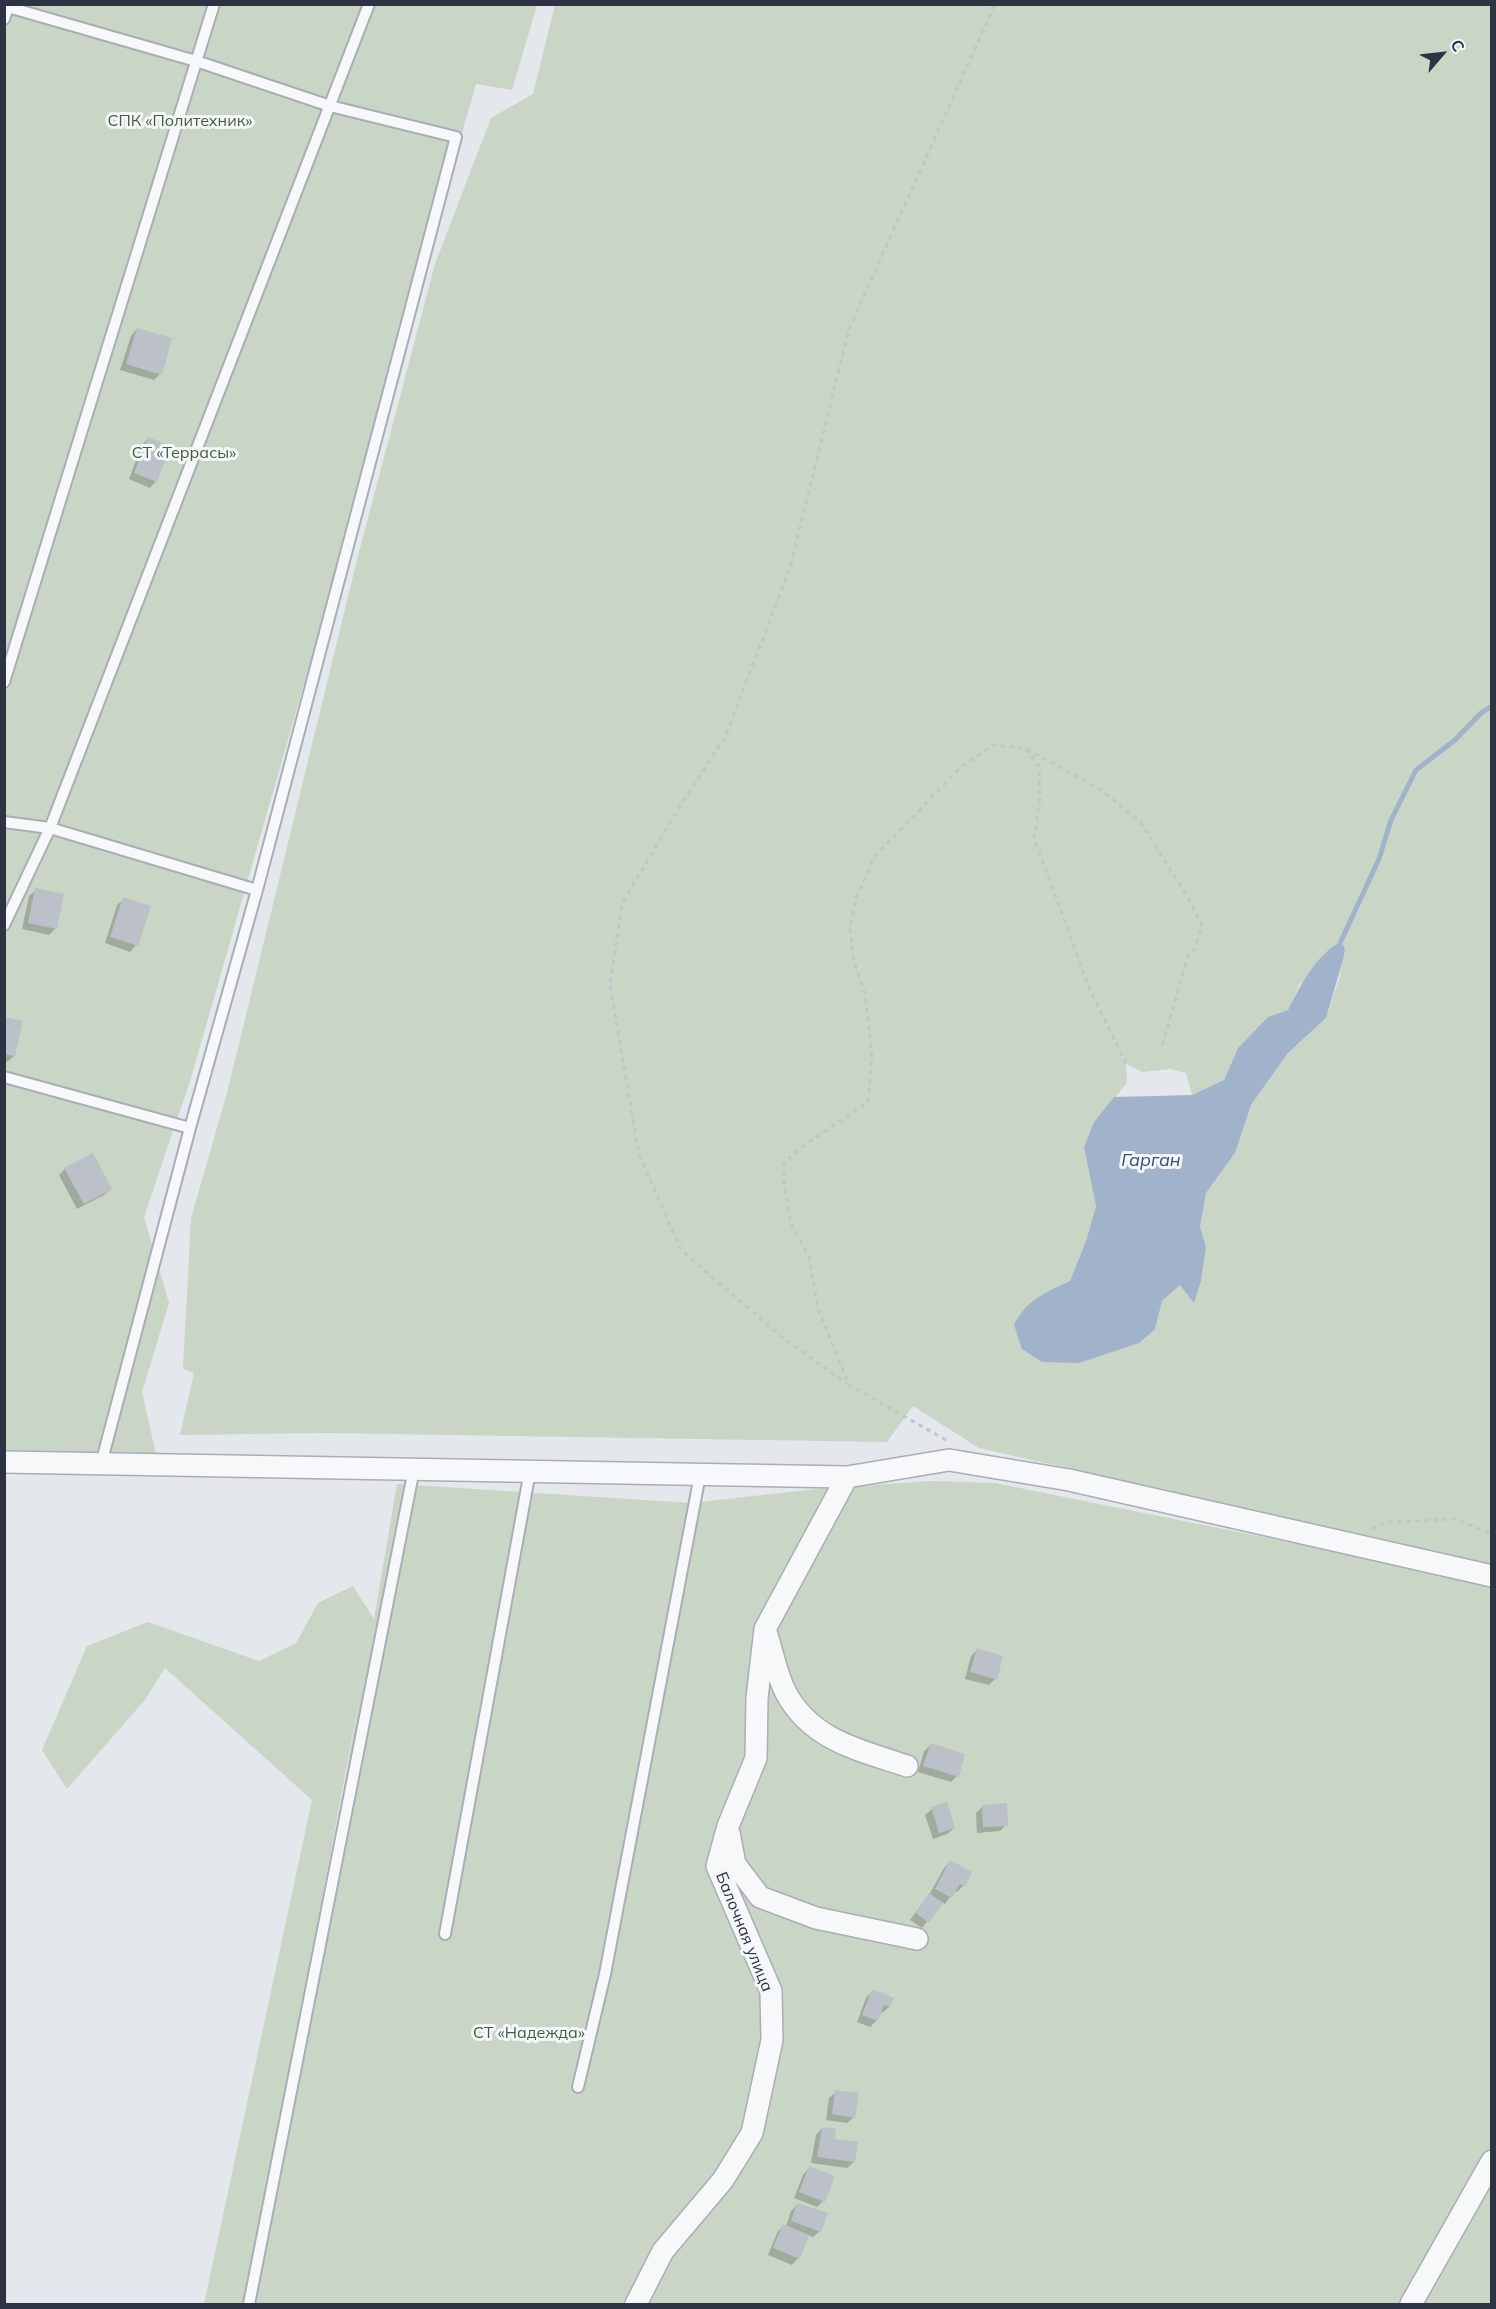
<!DOCTYPE html>
<meta charset="utf-8">
<style>
body{margin:0}
#map{position:relative;width:1496px;height:2309px;overflow:hidden;background:#e4e7eb;font-family:Mulish,sans-serif}
canvas{display:block}
.frame{position:absolute;inset:0;border:6px solid #2c3444;pointer-events:none}
.north{position:absolute;left:1412px;top:24px;width:60px;height:60px;-webkit-text-stroke:4px #f4f6f9;paint-order:stroke;rotate:62deg;font-size:16px;font-weight:700;line-height:24px;text-align:center;color:#2c3444}
.north::after{content:'';display:block;margin:auto;width:21px;height:27px;background:#2c3444;clip-path:polygon(50% 0,100% 100%,50% 72%,0 100%)}
</style>
<div id="map">
<canvas width="1496" height="2309"></canvas>
<div class="frame"></div>
<div class="north">С</div>
</div>
<script>
const c = document.querySelector('canvas').getContext('2d');
c.lineJoin = 'round';
function fillPath(path, color) {
  c.fillStyle = color;
  c.fill(path, 'evenodd');
}
function trace(path, color, width, dash) {
  c.strokeStyle = color;
  c.lineWidth = width;
  c.lineCap = dash ? 'butt' : 'round';
  c.setLineDash(dash || []);
  c.stroke(path);
}
function write(font, color, halo, rows, align = 'center') {
  c.font = font + ' Mulish,sans-serif';
  c.lineWidth = 6;
  c.setLineDash([]);
  c.textBaseline = 'middle';
  c.strokeStyle = halo;
  c.fillStyle = color;
  for (const [text, x, y, turn = 0] of rows) {
    c.save();
    c.translate(x, y);
    c.rotate((+turn || 0) * Math.PI / 180);
    c.textAlign = isNaN(turn) ? turn : align;
    if (halo) c.strokeText(text, 0, 0);
    c.fillText(text, 0, 0);
    c.restore();
  }
}
fillPath(new Path2D(`
 M4 5H537L512 90 476 84 191 1078 144 1217 169 1303 142 1392 157 1459 5 1460Z
 M555 5H1491V1564L979 1448 913 1406 887 1442 325 1433 180 1435 194 1373 183 1369 191 1218 227 1093 357 560 435 264 491 118 533 94ZM1345 949 1340 976 1326 1018 1288 1053 1251 1105 1235 1153 1206 1193 1200 1227 1206 1247 1201 1281 1194 1302 1180 1285 1161 1301 1155 1329 1045 1293 1070 1281 1086 1241 1096 1206 1084 1147 1094 1122 1127 1083 1126 1064 1142 1072 1170 1069 1186 1073 1192 1095 1224 1080 1238 1048 1268 1017 1288 1010 1300 984Z
 M932 1481 995 1483 1347 1554 1491 1587V2304H255L360 1694 247 2304H204L312 1800 165 1668 144 1701 67 1789 42 1750 87 1646 148 1622 259 1661 296 1643 318 1603 353 1586 374 1619 397 1484 691 1503 817 1489Z`), '#c9d5c5');
fillPath(new Path2D(`
 M1341 941 1345 949 1343 960 1326 1018 1288 1053 1251 1105 1235 1153 1206 1193 1200 1227 1206 1247 1201 1281 1194 1303 1180 1285 1162 1301 1155 1329 1139 1343 1079 1363 1042 1362 1022 1349 1014 1325C1026 1300 1046 1292 1070 1281L1086 1241 1096 1206 1084 1147 1094 1122 1114 1097 1192 1095 1224 1080 1238 1048 1268 1017 1288 1010C1301 984 1315 957 1341 941Z`), '#a0b3ca');
fillPath(new Path2D(`
 M137 329 160 374 154 380 120 370 131 336Z
 M148 438 156 481 150 488 129 479 142 445Z
 M36 890 56 928 49 935 22 929 29 896Z
 M124 899 136 945 130 952 105 943 117 905Z
 M4 1019 14 1056 7 1062H4Z
 M65 1169 110 1189 104 1195 77 1209 59 1175Z
 M977 1650 995 1679 989 1685 965 1679 971 1656Z
 M931 1745 957 1776 951 1782 918 1772 924 1751Z
 M983 1806 1006 1825 1000 1831 977 1833 976 1813Z
 M932 1809 954 1828 947 1834 933 1839 925 1815Z
 M950 1862 970 1873 963 1886 957 1892 954 1891 945 1904 942 1902 922 1928 910 1920 929 1895 944 1868Z
 M872 1991 892 1998 889 2007 882 2013 880 2012 877 2020 870 2027 857 2022 866 1998Z
 M836 2092 854 2117 847 2123 826 2120 829 2098Z
 M822 2128 854 2162 847 2168 811 2163 816 2135Z
 M809 2168 823 2201 817 2207 794 2198 803 2175Z
 M798 2204 820 2231 813 2237 808 2235 798 2258 792 2265 768 2255 777 2233 783 2226 786 2227 791 2211Z`), '#0003');
trace(new Path2D(`
 M1341 941 1379 859 1391 820 1416 770 1455 740 1481 713 1492 706`), '#a0b3ca', 5);
fillPath(new Path2D(`
 M137 328 172 338 162 375 126 364Z
 M148 437 171 446 157 482 134 473Z
 M35 888 64 894 57 929 28 923Z
 M123 897 151 906 138 946 110 937Z
 M4 1017 23 1021 15 1056 4 1054Z
 M93 1153 112 1189 84 1204 64 1168Z
 M977 1648 1003 1656 997 1680 970 1672Z
 M931 1743 965 1754 959 1777 923 1766Z
 M947 1802 955 1828 939 1833 931 1807Z
 M1007 1803 1008 1826 983 1827 982 1805Z
 M950 1860 972 1872 965 1887 960 1884 952 1898 935 1889Z
 M929 1893 943 1903 929 1923 916 1913Z
 M872 1989 894 1998 890 2007 884 2005 878 2021 862 2015Z
 M835 2090 859 2093 855 2118 832 2114Z
 M822 2127 836 2129 835 2139 858 2142 855 2162 817 2157Z
 M809 2166 835 2176 825 2202 799 2192Z
 M797 2203 828 2213 821 2232 791 2221Z
 M783 2224 809 2235 800 2259 773 2248Z`), '#bbc0c9');
const service = new Path2D(`
 M8 7 196 61 330 106 456 137 257 890 190 1128 101 1464
 M4 19 9 4
 M4 682 214 4
 M4 822 50 828 257 890
 M4 925 50 828 369 4
 M4 1077 190 1128
 M445 1934 530 1471
 M578 2087 605 1974 700 1475
 M249 2304 414 1469`);
const minor = new Path2D(`
 M4 1462 847 1477 949 1460 1069 1480 1492 1576
 M767 1635C773 1654 777 1676 786 1693 812 1741 860 1750 907 1766
 M729 1833 735 1864 760 1897 816 1918 917 1939
 M636 2304 663 2251 723 2180 752 2133 772 2040 771 1991 717 1866 728 1826 756 1758 757 1698 765 1629 847 1477
 M1411 2304 1492 2161`);
trace(service, '#a9aeb6', 14);
trace(minor, '#a9aeb6', 24);
trace(new Path2D(`
 M1026 749 1039 766 1040 798 1034 838 1090 990 1126 1064
 M849 1385 783 1338 681 1250 639 1154 610 985 622 904 673 817 725 737 790 568 849 329 995 4
 M946 1440 849 1385 818 1309 809 1257 791 1224 784 1185V1163L800 1148 868 1102 872 1057 865 994 854 961 850 928 856 898 875 856 962 766 993 745 1025 748 1100 789 1141 823 1188 898 1202 926 1195 948 1188 956 1161 1050
 M1372 1529 1387 1522 1455 1519 1492 1534`), '#c2c5cb', 3, [4.5, 4.5]);
trace(service, '#f7f8fa', 10);
trace(minor, '#f7f8fa', 21);
write('16px', '#3f5f39', '#f4f6f9', [
 ["СПК «Политехник»",180,121],
 ["СТ «Террасы»",184,453],
 ["СТ «Надежда»",529,2033]
]);
write('16px', '#2c3444', '#f4f6f9', [
 ["Балочная улица",744,1932,68]
]);
write('italic 18px', '#365177', '#f4f6f9', [
 ["Гарган",1151,1161]
]);
</script>
